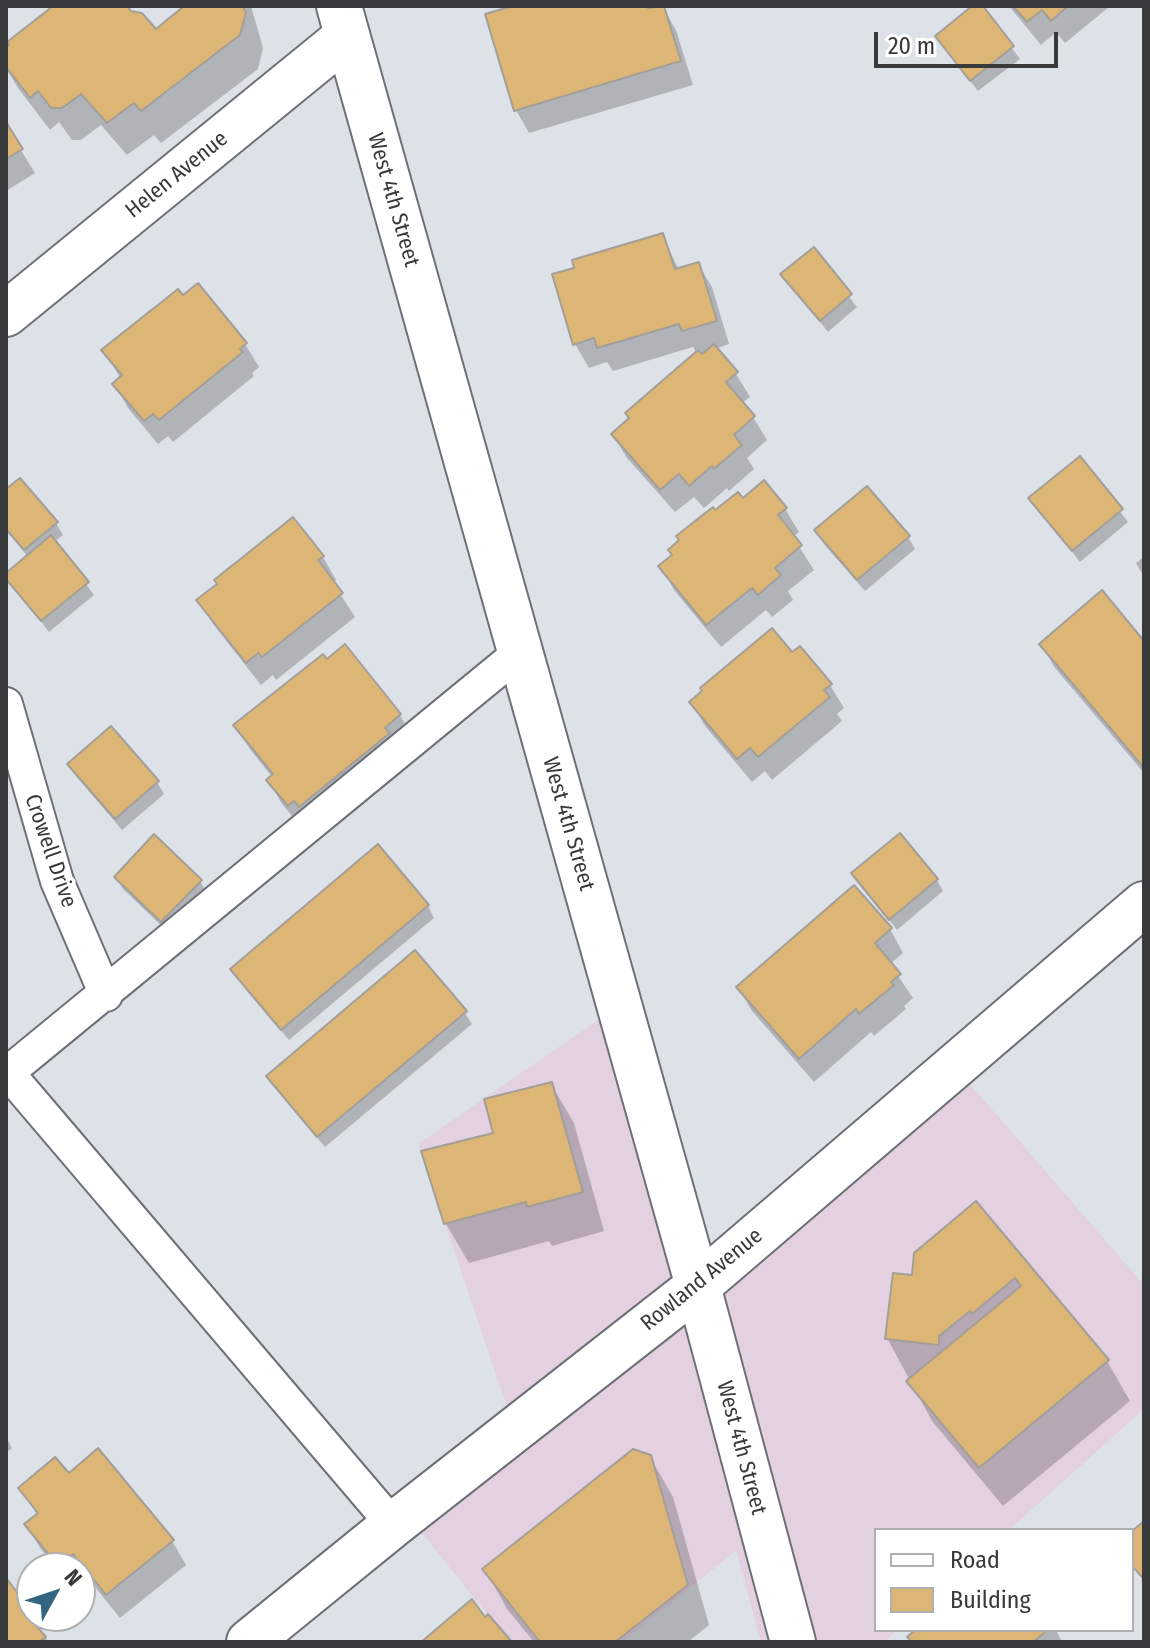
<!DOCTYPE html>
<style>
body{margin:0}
#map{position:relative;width:1150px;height:1648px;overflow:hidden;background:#dde1e8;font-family:"Fira Sans Condensed",sans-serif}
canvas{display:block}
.frame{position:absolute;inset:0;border:8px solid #37393b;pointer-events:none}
.legend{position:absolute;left:874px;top:1528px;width:260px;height:104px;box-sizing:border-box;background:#fff;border:2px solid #afb0b1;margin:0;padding:10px 14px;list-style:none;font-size:24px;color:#37393b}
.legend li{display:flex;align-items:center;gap:16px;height:40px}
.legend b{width:40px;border:2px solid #afb0b1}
.north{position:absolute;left:16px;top:1552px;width:80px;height:80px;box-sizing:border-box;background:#fff;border:2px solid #afb0b1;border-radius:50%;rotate:50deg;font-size:22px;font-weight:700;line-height:32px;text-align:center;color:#37393b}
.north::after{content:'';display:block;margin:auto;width:28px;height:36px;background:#336482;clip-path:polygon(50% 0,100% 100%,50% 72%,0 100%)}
.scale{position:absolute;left:874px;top:32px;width:184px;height:36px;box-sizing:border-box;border:4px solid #37393b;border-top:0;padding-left:10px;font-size:24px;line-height:28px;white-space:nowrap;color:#37393b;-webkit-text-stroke:6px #fff;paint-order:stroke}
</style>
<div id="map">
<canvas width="1150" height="1648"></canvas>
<div class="frame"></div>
<ul class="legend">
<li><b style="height:10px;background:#fff"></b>Road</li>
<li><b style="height:22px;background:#ddb575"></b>Building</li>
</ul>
<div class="north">N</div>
<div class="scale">20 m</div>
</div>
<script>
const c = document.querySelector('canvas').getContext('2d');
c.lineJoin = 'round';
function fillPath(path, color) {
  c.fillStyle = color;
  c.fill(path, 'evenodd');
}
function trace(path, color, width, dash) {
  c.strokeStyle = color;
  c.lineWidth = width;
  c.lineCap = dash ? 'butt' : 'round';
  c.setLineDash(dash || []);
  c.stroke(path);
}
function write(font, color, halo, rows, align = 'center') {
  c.font = font + ' "Fira Sans Condensed",sans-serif';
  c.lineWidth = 7;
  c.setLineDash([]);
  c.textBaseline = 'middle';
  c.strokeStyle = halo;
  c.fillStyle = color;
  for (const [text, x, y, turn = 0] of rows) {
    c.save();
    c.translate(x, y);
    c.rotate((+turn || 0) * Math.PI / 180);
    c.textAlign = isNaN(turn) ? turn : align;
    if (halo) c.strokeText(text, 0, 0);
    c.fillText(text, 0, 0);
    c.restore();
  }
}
fillPath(new Path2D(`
 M617 1007 698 1285 950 1061 1144 1285V1409L1009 1530H876V1630H897L884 1642H761L736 1551 622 1642H510L405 1512 514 1428 418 1144Z`), '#e3d1e1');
fillPath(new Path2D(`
 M56 6H125L156 32 188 6H251L263 48 258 69 161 143 154 135 127 155 101 125 81 140H72L59 122 50 130 18 88 6 68V50Z
 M520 6H653V9L662 6 676 30 693 85 529 133 516 110Z
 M975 6H981L1020 59 978 91 945 48Z
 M1009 6H1109V7L1065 43 1056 32 1041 45Z
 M6 126 35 173 6 191Z
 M662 235 679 270 698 264 712 287 729 344 715 349 736 374 750 397 742 403 753 417 767 440 747 458 754 469 729 491 727 488 704 508 694 497 675 512 627 458 613 435 697 354 693 347 613 371 607 362 589 368 575 344Z
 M813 250 857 307 828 332 783 274Z
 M245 344 259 367 252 373 254 376 173 442 168 436 158 444 128 408 115 384 121 379 104 351Z
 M1079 458 1128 522 1080 562 1031 498Z
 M6 492 56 523 63 535 54 542 94 595 49 632 6 576 28 557 6 530Z
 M743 501 785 509 799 532 793 537 814 570 788 591 793 600 772 617 766 610 721 647 674 590 661 566 715 513Z
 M293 520 323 557 336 580 333 583 355 617 276 680 273 675 261 685 213 624 199 601Z
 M817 531 908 537 915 549 865 591 823 543Z
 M1144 557V577L1136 563Z
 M1041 644H1144V773L1055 668Z
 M345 647 400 715 413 739 302 828 282 804 268 780 272 777 250 749 236 726Z
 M792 655 830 685 844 708 837 714 842 721 772 780 765 771 752 782 705 726 692 703Z
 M69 764 157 782 164 794 122 830 76 776Z
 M378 847 428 906 434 918 289 1040 239 981 232 969Z
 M854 874 937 880 943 891 897 930Z
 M116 877 200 881 207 893 169 933 123 889Z
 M890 929 903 953 890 964 913 998 904 1006 906 1009 874 1036 871 1032 814 1082 752 1011 738 987Z
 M415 953 465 1013 472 1024 325 1147 275 1088 268 1076Z
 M551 1084 574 1123 604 1231 552 1246 549 1241 469 1263 446 1224 424 1153 495 1134Z
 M976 1203 1107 1361 1130 1401 1003 1506 932 1421 887 1338 914 1277Z
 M6 1437 12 1448 6 1453Z
 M650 1457 673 1497 709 1625 688 1642H534L507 1609 485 1569Z
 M68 1476 172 1541 186 1565 120 1618 87 1577 80 1583V1568H57L40 1548 27 1524 38 1516 20 1488Z
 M6 1582 35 1618 48 1642H6Z
 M918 1630H1056L1062 1642H913Z`), '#0003');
const building = new Path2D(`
 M53 6H127L131 11 142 13 156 29 184 6H243L246 13 240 35 141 111 134 103 107 123 81 94 62 108H51L38 91 30 98 6 67V47L9 45 7 42Z
 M513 6H647L648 8 664 6 681 61 514 111 485 14Z
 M972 6H983L1014 46 970 81 935 36Z
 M1013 6H1068L1051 21 1042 10 1027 22Z
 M6 122 23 149 6 159Z
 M663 233 675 269 699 262 717 321 682 331 679 324 597 348 594 338 573 345 552 274 574 268 572 260Z
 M814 247 852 294 820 321 780 274Z
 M198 283 247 343 240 349 243 352 159 420 153 414 144 421 112 384 122 375 101 350 178 289 183 295Z
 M714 344 738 372 726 382 755 416 734 435 742 445 714 469 712 466 689 486 679 474 660 490 611 434 629 418 625 413 698 350 702 354Z
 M1080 456 1123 509 1072 551 1028 498Z
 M20 478 58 522 24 550 6 529V489Z
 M764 480 787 508 778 515 802 545 775 568 781 575 758 595 752 588 706 625 658 566 672 555 668 550 679 540 676 536 713 507 715 510 738 492 743 498Z
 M867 486 910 536 857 580 814 530Z
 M293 517 324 556 318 560 343 593 262 657 258 653 246 663 196 600 217 584 214 580Z
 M51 535 89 582 41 621 6 579V573Z
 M1102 590 1144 641V768L1039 644Z
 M772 628 792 652 800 646 832 684 824 690 830 697 758 757 750 748 737 759 689 702 702 691 700 688Z
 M345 644 401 714 385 728 390 733 299 807 294 801 288 806 266 780 273 774 233 725 323 654 327 659Z
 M111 726 159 781 115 819 67 764Z
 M900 833 938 879 889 920 851 873Z
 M154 834 202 880 161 922 114 877Z
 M378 844 429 905 281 1030 230 969Z
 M854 885 892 928 875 943 901 974 891 982 894 985 859 1014 856 1009 799 1059 736 987Z
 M415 950 467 1011 317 1137 266 1076Z
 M552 1082 583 1192 527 1207 526 1202 444 1224 421 1151 493 1133 484 1099Z
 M976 1201 1109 1360 979 1468 906 1381 1021 1286 1015 1278 972 1314 970 1311 939 1336V1345L885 1339 893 1273 912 1275 914 1253Z
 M98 1448 174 1540 106 1595 73 1554 58 1566 24 1524 38 1513 18 1488 55 1457 69 1473Z
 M633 1449 651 1455 688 1585 615 1642H540L482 1569Z
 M1144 1521V1577L1143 1578 1132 1566V1531Z
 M6 1578 32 1611V1616L37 1617 32 1621 46 1637 39 1642H6Z
 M472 1599 485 1617 488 1614 512 1642H421Z
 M915 1630H1047L1034 1642H912L907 1637Z`);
fillPath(building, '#ddb575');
trace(building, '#a39f98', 2);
const service = new Path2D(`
 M6 704 57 881 106 995
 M8 1073 393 1525
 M6 1074 519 653`);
const minor = new Path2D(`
 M6 314 347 36
 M249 1642 393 1525 698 1286 1144 904`);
const secondary = new Path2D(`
 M339 6 698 1286 793 1642`);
trace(service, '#6d7177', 36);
trace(minor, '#6d7177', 48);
trace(secondary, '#6d7177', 48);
trace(service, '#fff', 32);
trace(minor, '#fff', 44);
trace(secondary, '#fff', 44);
write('22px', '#37393b', '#fff', [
 ["Helen Avenue",177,175,-39],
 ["West 4th Street",393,200,74],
 ["West 4th Street",568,824,74],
 ["Crowell Drive",50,851,71],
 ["Rowland Avenue",702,1280,-39],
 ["West 4th Street",741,1448,75]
]);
</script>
